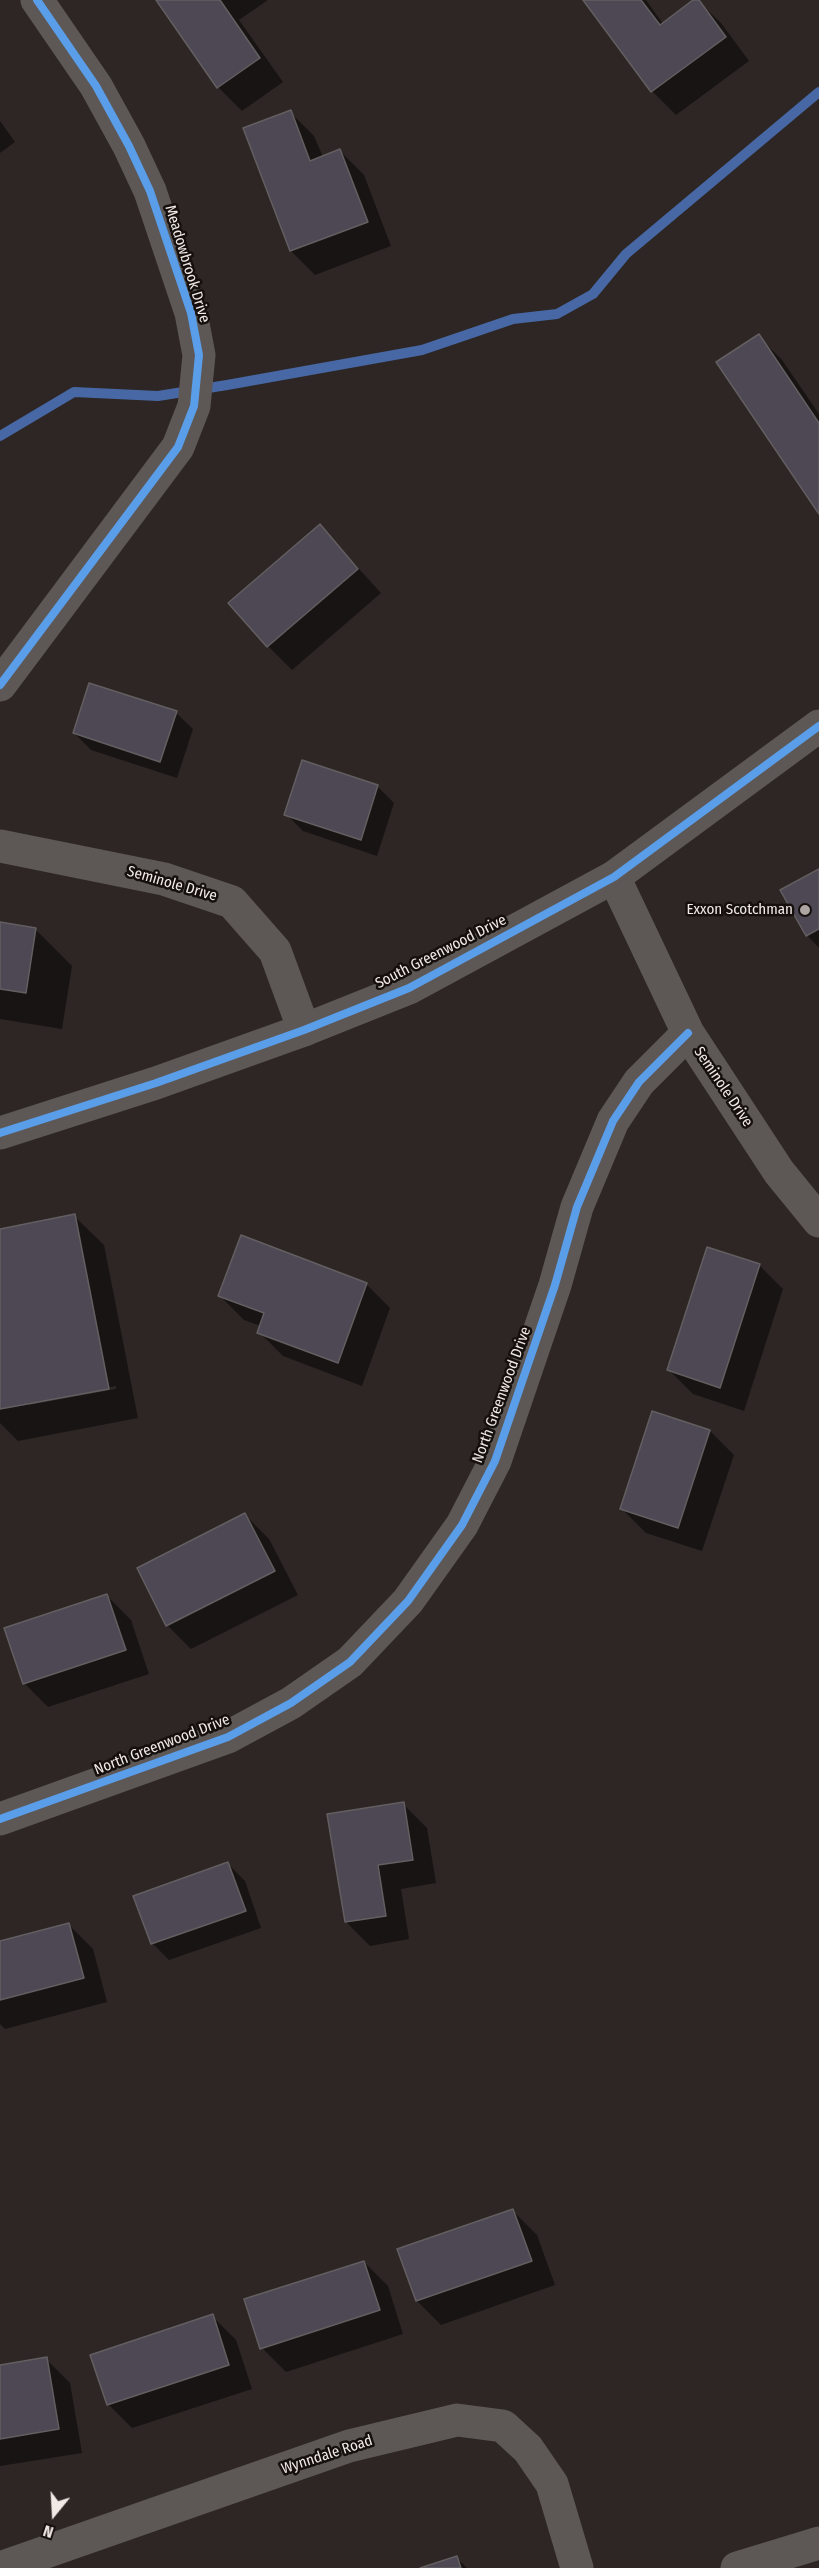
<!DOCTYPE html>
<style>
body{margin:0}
#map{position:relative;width:819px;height:2568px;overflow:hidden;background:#2d2624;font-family:"Fira Sans Condensed",sans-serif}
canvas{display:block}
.north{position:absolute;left:24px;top:2484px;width:60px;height:60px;-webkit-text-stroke:4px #150f0d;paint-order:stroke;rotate:198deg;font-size:16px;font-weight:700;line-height:24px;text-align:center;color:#f1e9e5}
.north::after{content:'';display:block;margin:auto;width:21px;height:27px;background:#f1e9e5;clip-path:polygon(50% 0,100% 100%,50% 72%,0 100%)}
</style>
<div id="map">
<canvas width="819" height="2568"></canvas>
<div class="north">N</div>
</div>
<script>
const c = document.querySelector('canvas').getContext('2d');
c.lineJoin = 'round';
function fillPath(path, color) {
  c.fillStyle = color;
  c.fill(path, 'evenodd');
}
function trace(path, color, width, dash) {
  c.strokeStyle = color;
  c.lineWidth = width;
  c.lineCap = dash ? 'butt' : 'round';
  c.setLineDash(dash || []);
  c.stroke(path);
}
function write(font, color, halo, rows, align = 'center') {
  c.font = font + ' "Fira Sans Condensed",sans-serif';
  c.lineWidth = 5;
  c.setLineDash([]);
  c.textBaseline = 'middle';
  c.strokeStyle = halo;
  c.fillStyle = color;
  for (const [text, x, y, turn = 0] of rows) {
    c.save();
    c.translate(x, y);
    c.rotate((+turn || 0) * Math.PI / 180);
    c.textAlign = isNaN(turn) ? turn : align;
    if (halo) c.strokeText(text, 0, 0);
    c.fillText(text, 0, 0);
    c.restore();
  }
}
fillPath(new Path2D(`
 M158 0H268L239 20 283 82 242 111 218 87Z
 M585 0H646L663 24 697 0 721 23 749 61 676 115 652 91Z
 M290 112 314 136 323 157 340 151 364 175 391 246 315 275 291 251 245 129Z
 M0 121 15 142 0 153Z
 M758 336 782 360 819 414V512Z
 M320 526 381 593 292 670 268 646Z
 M176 713 193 729 177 778 91 750 74 733Z
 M303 762 378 787 394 803 377 856 303 831 286 814Z
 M819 871V948L807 935Z
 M0 924 36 930 72 966 62 1029 0 1019Z
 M74 1216 104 1245 138 1418 18 1441 0 1423V1230ZM116 1386V1389L29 1405V1402Z
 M759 1265 783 1289 744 1411 693 1394 669 1370Z
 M366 1284 390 1308 362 1386 283 1356 259 1332 261 1326 244 1320 220 1296Z
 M653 1413 710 1431 734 1455 702 1551 646 1533 622 1509Z
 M245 1515 269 1539 298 1595 191 1649 167 1625 139 1569Z
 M107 1596 131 1620 149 1674 48 1707 24 1683Z
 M403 1804 427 1828 436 1883 401 1889 409 1939 370 1946 346 1922Z
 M228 1864 245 1881 261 1928 169 1960 152 1943Z
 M69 1925 93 1949 107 2002 5 2029 0 2024V1943Z
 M513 2211 537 2235 555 2285 441 2325 417 2301Z
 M364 2262 388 2286 403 2334 286 2372 262 2348Z
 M212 2316 236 2340 252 2389 132 2428 108 2404Z
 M46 2359 70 2383 82 2453 0 2466V2366Z
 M457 2558 467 2568H425Z`), '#0007');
trace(new Path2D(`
 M0 436 74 392 158 396 227 385 422 350 513 319 557 314 593 294 626 254 819 92`), '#4768a4', 10);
const building = new Path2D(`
 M156 0H220L260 58 217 88Z
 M583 0H641L660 25 693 0H699L726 37 651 92Z
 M291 110 310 161 340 149 368 222 290 251 243 128Z
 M759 334 819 423V514L716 362Z
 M320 524 358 569 267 647 228 603Z
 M89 683 177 711 160 762 73 733Z
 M302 760 378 785 361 840 284 815Z
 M819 869V929L806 936 780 890Z
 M0 922 36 928 26 993 0 989Z
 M75 1214 109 1389 0 1409V1229Z
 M241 1235 367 1283 338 1363 257 1333 264 1313 218 1296Z
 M707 1247 760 1264 720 1388 667 1370Z
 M652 1411 710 1430 678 1528 620 1509Z
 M245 1513 275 1571 166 1626 137 1568Z
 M107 1594 126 1650 23 1684 4 1628Z
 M404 1802 413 1860 378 1865 386 1916 345 1922 327 1814Z
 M228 1862 246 1911 151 1944 133 1896Z
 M69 1923 84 1978 0 2000V1941Z
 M513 2209 532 2261 416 2301 397 2249Z
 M364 2261 380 2310 260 2349 244 2299Z
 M213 2314 229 2365 107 2405 90 2355Z
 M47 2357 59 2429 0 2439V2365Z
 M457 2556 461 2568H420Z`);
fillPath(building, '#4e4754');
trace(building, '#635f61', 1.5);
trace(new Path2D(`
 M0 685 178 447 194 406 199 355 191 313 150 191 129 146 96 86 37 0
 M0 846 164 879 232 902 275 951 304 1030
 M614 877 688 1033 779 1172 819 1221
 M0 1819 228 1737 291 1703 350 1662 408 1601 462 1525 495 1461 555 1285 577 1207 613 1121 639 1082 688 1033
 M0 2568 349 2446 457 2420 503 2426 528 2449 552 2484 577 2568
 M737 2568 819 2543`), '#5d5856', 33);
trace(new Path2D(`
 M0 1133 156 1083 304 1030 409 988 614 877 819 726`), '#5d5856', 33);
trace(new Path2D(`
 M0 685 178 447 194 406 199 355 191 313 150 191 129 146 96 86 37 0
 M0 1133 156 1083 304 1030 409 988 614 877 819 726
 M0 1819 228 1737 291 1703 350 1662 408 1601 462 1525 495 1461 555 1285 577 1207 613 1121 639 1082 688 1033`), '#5a9eea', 8);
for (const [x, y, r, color] of [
 [805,910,6,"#aca5a1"]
]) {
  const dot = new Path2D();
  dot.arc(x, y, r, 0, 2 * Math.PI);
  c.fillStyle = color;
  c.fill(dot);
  trace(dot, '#150f0d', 2);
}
write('15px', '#f1e9e5', '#150f0d', [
 ["Meadowbrook Drive",187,264,73],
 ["Seminole Drive",172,884,16],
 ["South Greenwood Drive",441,952,-27],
 ["Seminole Drive",723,1087,56],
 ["North Greenwood Drive",502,1395,-70],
 ["North Greenwood Drive",162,1745,-21],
 ["Wynndale Road",327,2455,-18]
]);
write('15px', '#f1e9e5', '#150f0d', [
 ["Exxon Scotchman",793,910]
], 'right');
</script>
